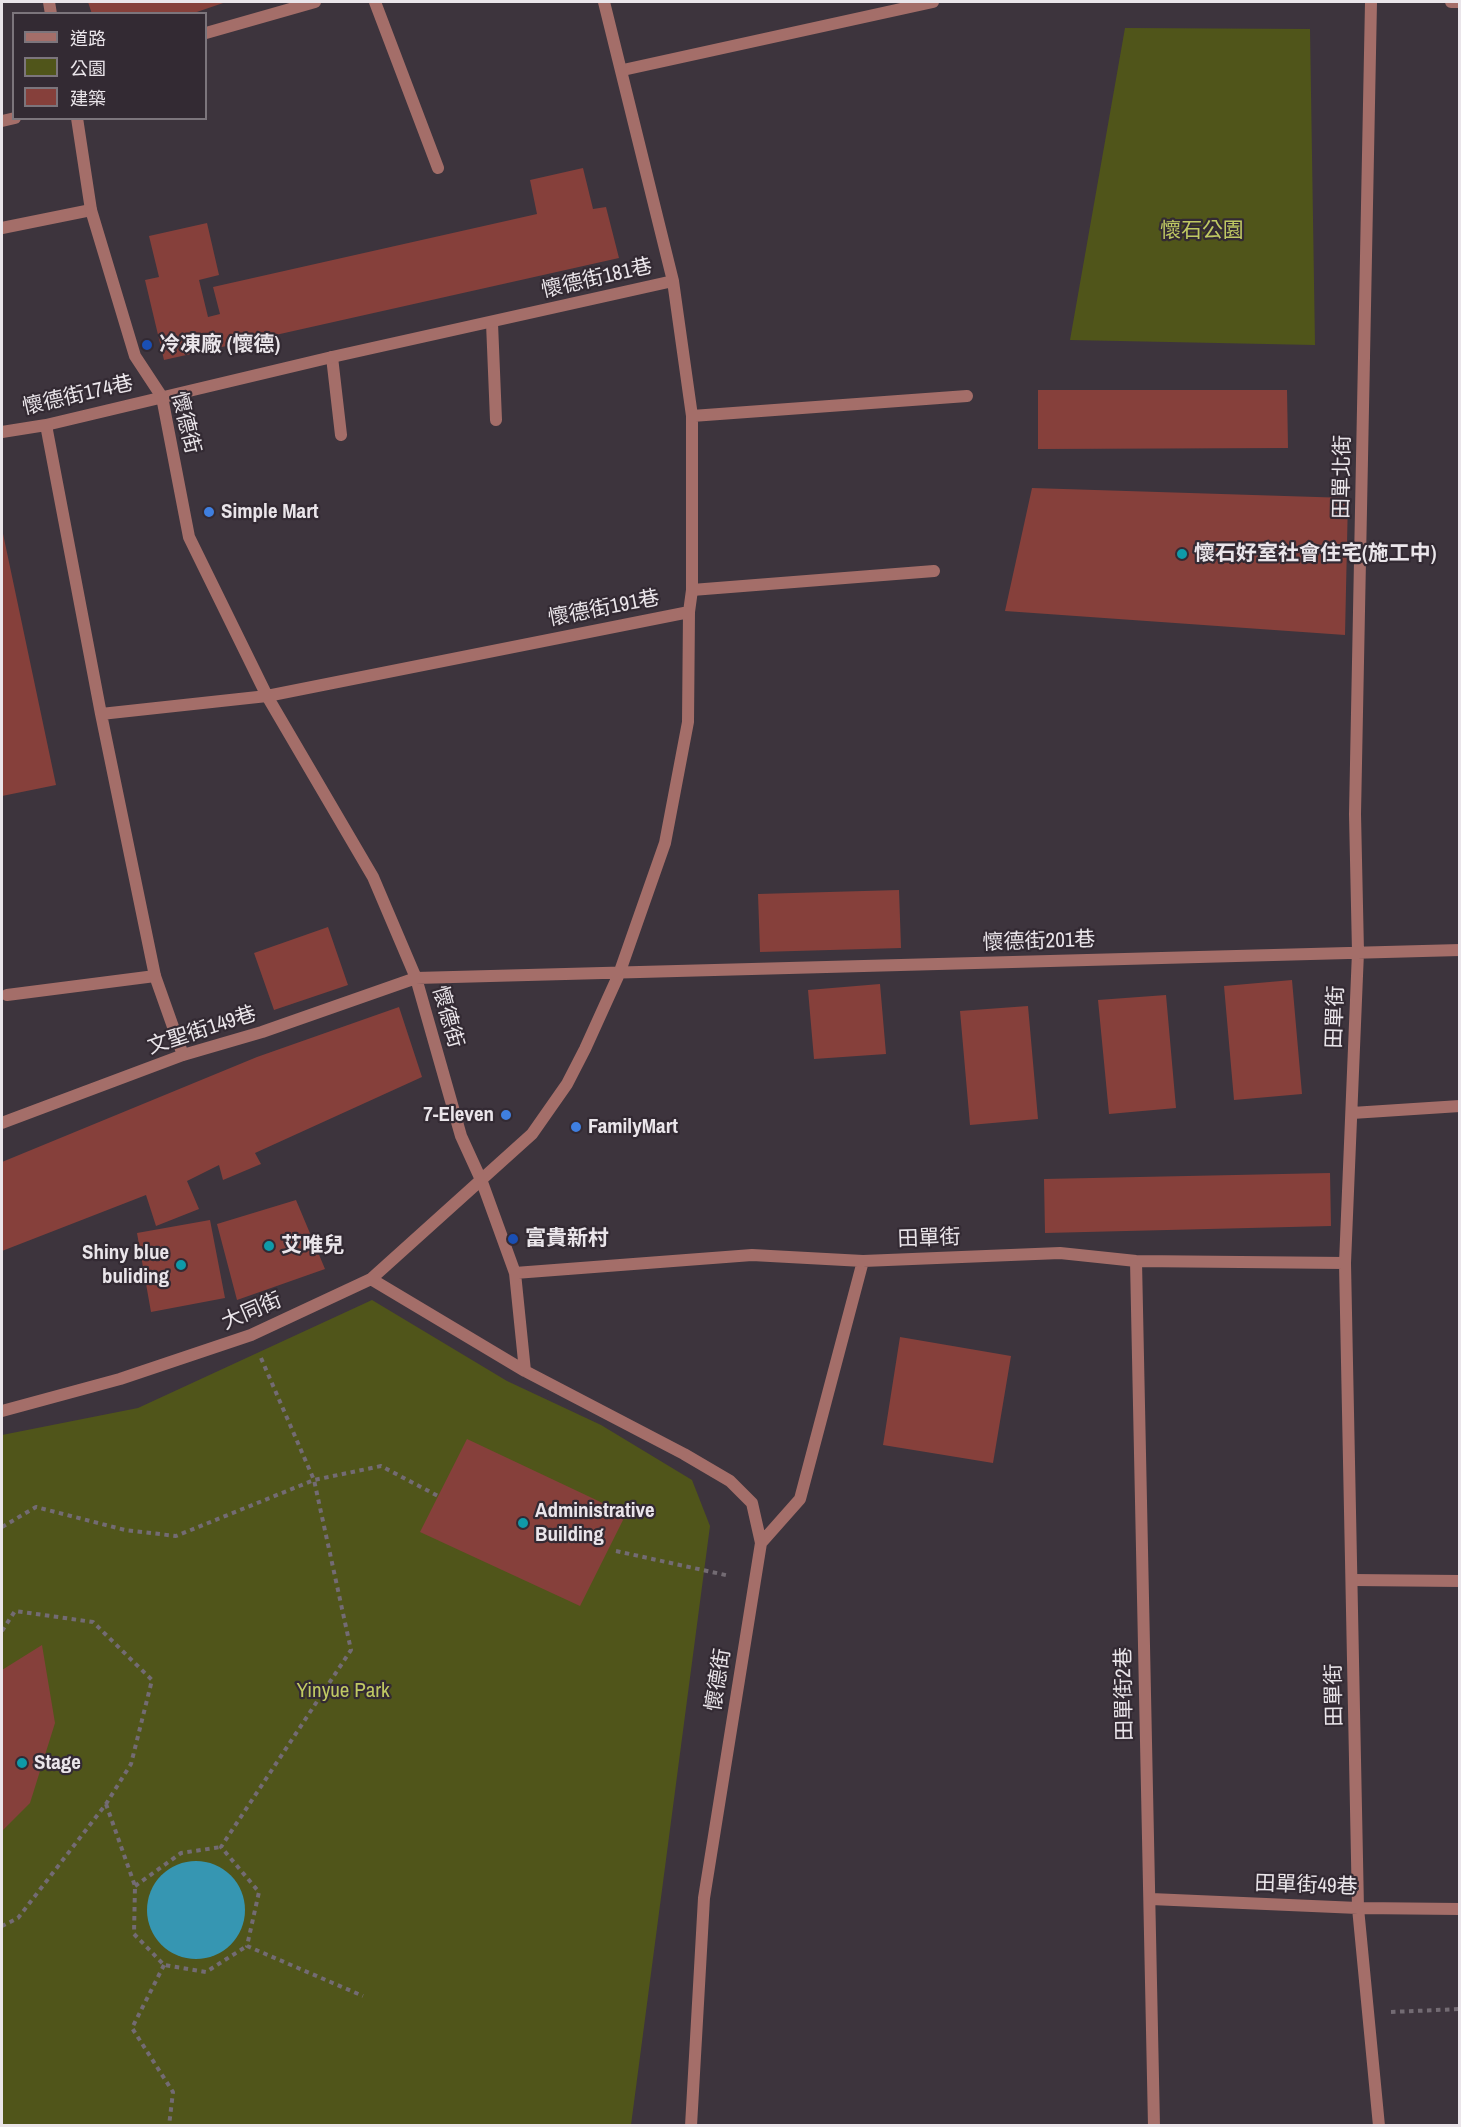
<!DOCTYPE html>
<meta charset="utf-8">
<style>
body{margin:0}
#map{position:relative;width:1461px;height:2127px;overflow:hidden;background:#3d343d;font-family:"Archivo Narrow","Noto Sans TC",sans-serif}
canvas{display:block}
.frame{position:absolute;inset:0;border:3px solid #eae5ea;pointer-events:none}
.legend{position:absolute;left:12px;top:12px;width:195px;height:108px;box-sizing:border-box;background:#332a33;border:2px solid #7c757c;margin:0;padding:8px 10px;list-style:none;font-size:18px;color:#eae5ea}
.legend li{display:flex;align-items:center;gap:12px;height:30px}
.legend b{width:30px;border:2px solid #7c757c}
</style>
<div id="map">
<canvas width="1461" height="2127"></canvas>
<div class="frame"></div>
<ul class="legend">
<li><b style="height:8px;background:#a46e69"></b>道路</li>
<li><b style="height:16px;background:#50551a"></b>公園</li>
<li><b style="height:16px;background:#86403b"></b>建築</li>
</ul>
</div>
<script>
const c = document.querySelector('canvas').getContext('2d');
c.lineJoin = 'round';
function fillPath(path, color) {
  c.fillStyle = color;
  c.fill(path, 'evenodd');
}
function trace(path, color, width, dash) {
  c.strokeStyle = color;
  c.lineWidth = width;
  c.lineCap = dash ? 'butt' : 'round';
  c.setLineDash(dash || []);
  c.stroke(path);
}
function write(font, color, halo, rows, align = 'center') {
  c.font = font + ' "Archivo Narrow","Noto Sans TC",sans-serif';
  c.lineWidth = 4.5;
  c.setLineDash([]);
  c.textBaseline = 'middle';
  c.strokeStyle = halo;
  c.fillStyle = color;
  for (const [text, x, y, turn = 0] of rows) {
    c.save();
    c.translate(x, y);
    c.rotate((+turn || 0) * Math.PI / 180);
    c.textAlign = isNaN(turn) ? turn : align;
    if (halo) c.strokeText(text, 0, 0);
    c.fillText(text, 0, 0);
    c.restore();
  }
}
fillPath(new Path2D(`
 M1125 28 1310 29 1315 345 1070 340Z
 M372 1300 507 1381 601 1425 692 1480 710 1526 631 2125 2 2126V1435L138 1408Z`), '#50551a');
fillPath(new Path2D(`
 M147 1910a49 49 0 1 1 98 0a49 49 0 1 1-98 0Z`), '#3696b2');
fillPath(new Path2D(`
 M88 2H226L191 14H92Z
 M583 168 593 209 606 207 619 258 164 360 145 280 159 277 149 236 207 223 219 275 199 280 208 317 220 314 213 287 537 214 530 180Z
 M1038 390H1287L1288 448 1038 449Z
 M1032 488 1348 498 1345 635 1005 611Z
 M2 529 56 785 2 796Z
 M899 890 901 948 760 952 758 894Z
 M328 927 348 985 274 1010 254 953Z
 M1292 980 1302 1094 1234 1100 1224 986Z
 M880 984 886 1054 814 1059 808 990Z
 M1166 995 1176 1108 1109 1114 1098 1000Z
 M1028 1006 1038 1119 970 1125 960 1011Z
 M399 1007 422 1077 255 1153 261 1164 223 1180 219 1165 187 1181 199 1209 156 1226 146 1195 2 1251V1162L257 1057Z
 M1330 1173 1331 1226 1045 1233 1044 1179Z
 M296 1200 325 1269 237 1300 217 1224Z
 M210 1220 225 1298 151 1312 137 1233Z
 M900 1337 1011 1356 993 1463 883 1445Z
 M467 1439 626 1514 580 1606 420 1532Z
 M42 1645 55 1723 30 1803 2 1831V1670Z`), '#86403b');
trace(new Path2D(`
 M261 1358 314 1480 351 1650 221 1847 259 1892 247 1946 363 1996
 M2 1527 36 1507 125 1530 176 1536 314 1480 381 1466 438 1496
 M616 1551 730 1576
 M2 1631 15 1611 93 1622 152 1680 131 1764 106 1804 18 1918 2 1926
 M106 1804 135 1886 134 1934 164 1965 206 1972 247 1946
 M135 1886 181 1853 221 1847
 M164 1965 132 2028 173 2092 169 2126
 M1391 2012 1460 2009`), '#736b73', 4, [4.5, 4.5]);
trace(new Path2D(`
 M375 2 438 168
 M206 33 315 2
 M623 70 933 2
 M2 121 15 118
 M2 228 91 210
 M492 323 496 420
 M332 357 341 435
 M692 590 934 571
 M7 995 155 976
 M1353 1580 1460 1581`), '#a46e69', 12);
trace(new Path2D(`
 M49 2 51 14
 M604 2 673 281
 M1371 2 1355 814 1358 952 1345 1263 1358 1908 1379 2126
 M1451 2H1460
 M77 118 91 210 135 356 162 397 189 537 267 696 373 877 416 978 461 1136 482 1182 515 1273 525 1371
 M46 425 101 714 155 976 183 1055
 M2 432 46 425 332 357 673 281 692 416 967 396
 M101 714 267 696 689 612
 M1352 1113 1460 1106
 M2 1123 183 1055 262 1032 416 978 1460 950
 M1136 1261 1154 2126
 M515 1273 752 1255 863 1261 1060 1253 1136 1261 1345 1263
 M371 1279 525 1371 684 1454 730 1481 752 1503 761 1543 704 1898 691 2126
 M2 1411 120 1379 251 1335 371 1279 532 1134 567 1084 585 1049 619 974 665 843 688 722 689 612 692 590V416
 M761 1543 800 1499 863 1261
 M1151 1899 1358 1908 1460 1909`), '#a46e69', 12);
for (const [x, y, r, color] of [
 [147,345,6,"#1a4fb4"],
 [209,512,6,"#3f7fe0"],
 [1182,554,6,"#0f9aa8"],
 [506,1115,6,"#3f7fe0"],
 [576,1127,6,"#3f7fe0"],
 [513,1239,6,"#1a4fb4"],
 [269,1246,6,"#0f9aa8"],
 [181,1265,6,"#0f9aa8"],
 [523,1523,6,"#0f9aa8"],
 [22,1763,6,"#0f9aa8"]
]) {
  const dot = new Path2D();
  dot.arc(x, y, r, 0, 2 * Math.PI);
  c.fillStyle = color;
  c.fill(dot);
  trace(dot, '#332a33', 2);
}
write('21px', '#c0c963', '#332a33', [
 ["懷石公園",1202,231],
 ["Yinyue Park",343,1691]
]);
write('21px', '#eae5ea', '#332a33', [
 ["懷德街181巷",597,279,-13],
 ["懷德街174巷",78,396,-13],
 ["懷德街",185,423,76],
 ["田單北街",1343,477,-89],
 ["懷德街191巷",604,609,-11],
 ["懷德街201巷",1039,942,-2],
 ["懷德街",447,1017,74],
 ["田單街",1336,1017,-88],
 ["文聖街149巷",202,1031,-18],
 ["田單街",929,1239,-2],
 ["大同街",252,1312,-23],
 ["懷德街",719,1680,-81],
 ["田單街2巷",1125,1694,-91],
 ["田單街",1335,1695,-91],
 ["田單街49巷",1306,1886,2]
]);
write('bold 21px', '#eae5ea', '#332a33', [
 ["冷凍廠 (懷德)",159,345],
 ["Simple Mart",221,512],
 ["懷石好室社會住宅(施工中)",1194,554],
 ["7-Eleven",494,1115,"right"],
 ["FamilyMart",588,1127],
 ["富貴新村",525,1239],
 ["艾唯兒",281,1246],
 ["Shiny blue",169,1253,"right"],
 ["buliding",169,1277,"right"],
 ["Administrative",535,1511],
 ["Building",535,1535],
 ["Stage",34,1763]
], 'left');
</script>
